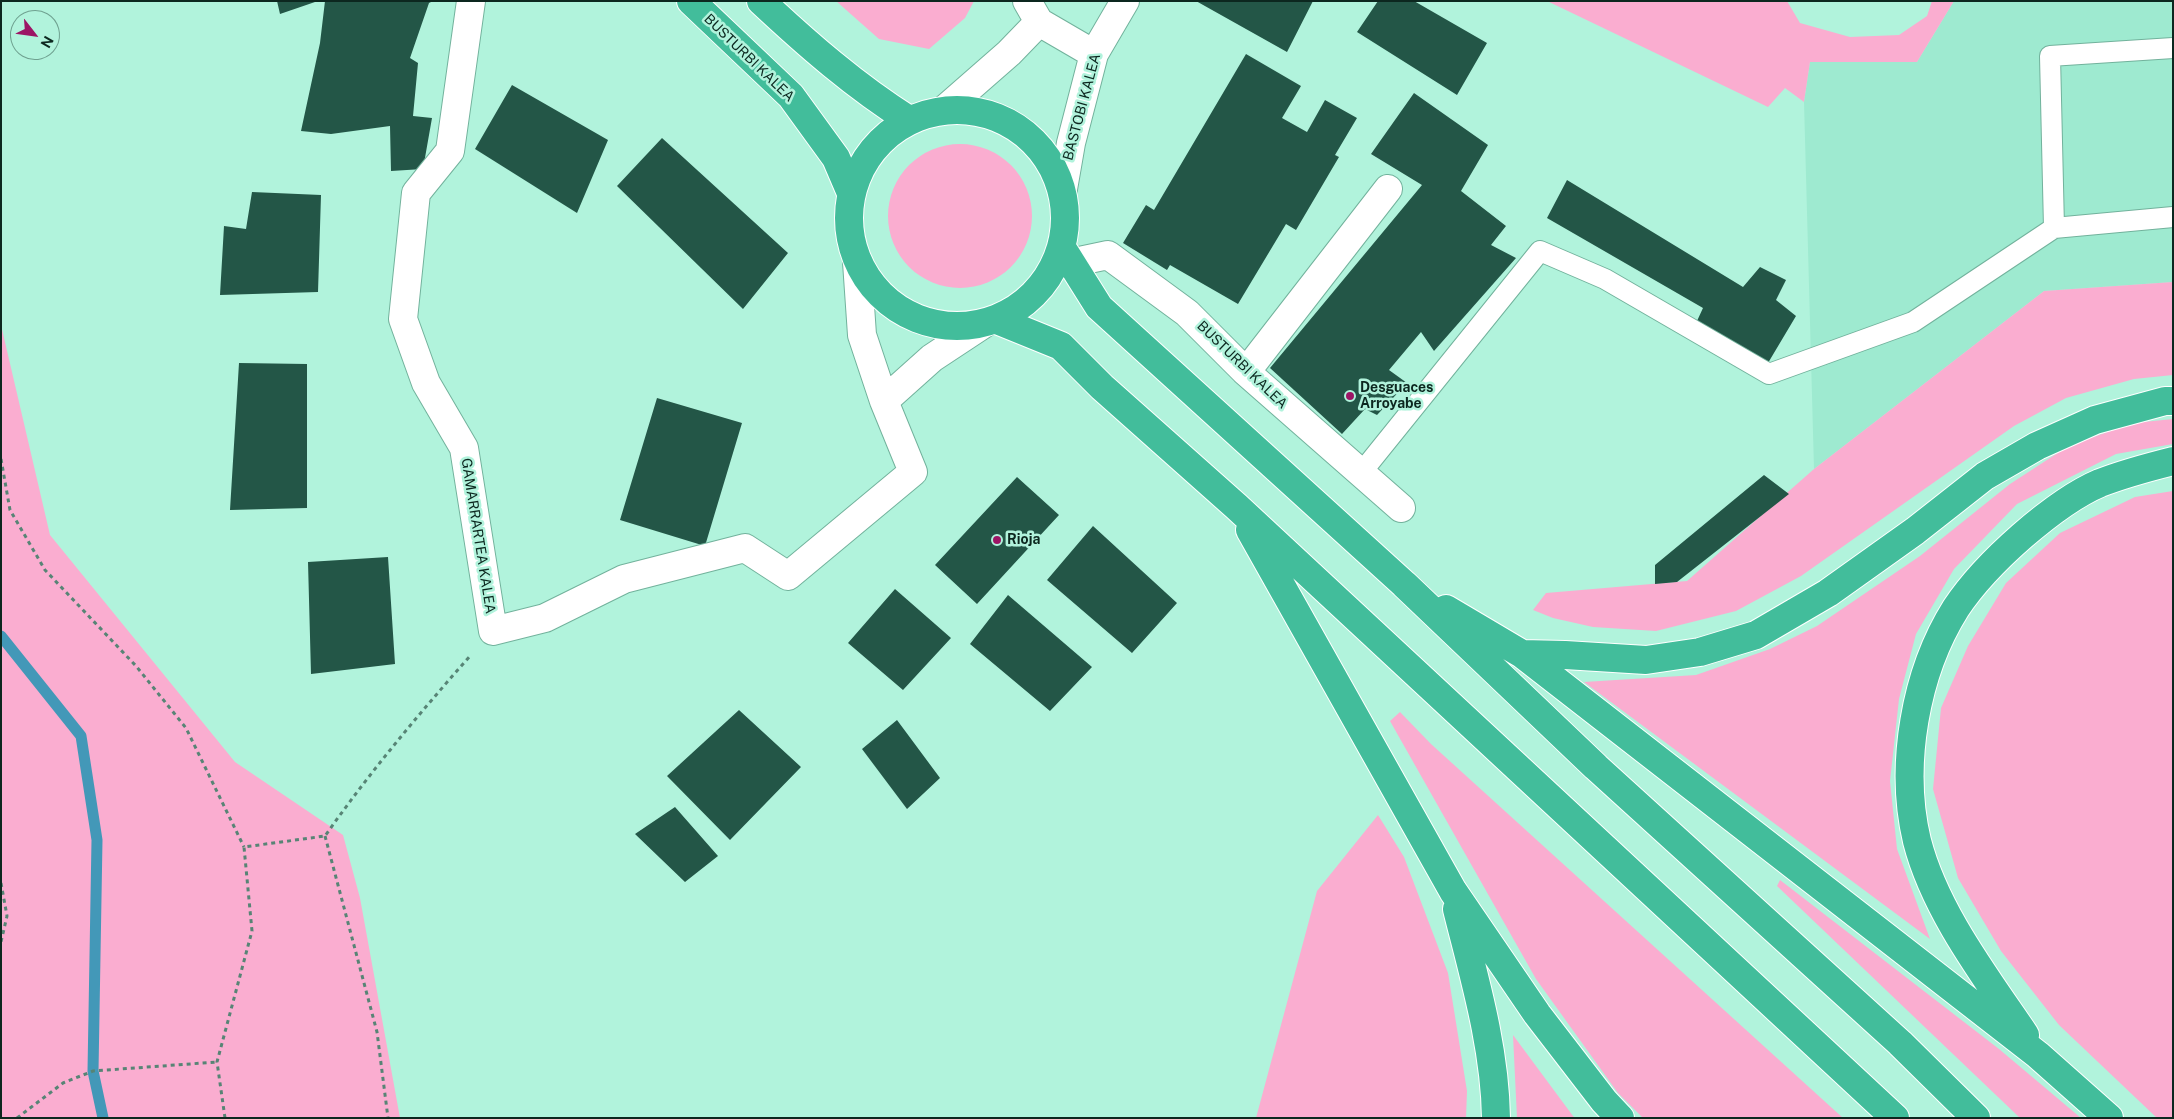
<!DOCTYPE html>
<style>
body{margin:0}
#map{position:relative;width:2174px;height:1119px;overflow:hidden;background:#b1f3dc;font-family:"Public Sans",sans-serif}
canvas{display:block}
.frame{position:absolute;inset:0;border:2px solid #0c271f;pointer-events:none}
.north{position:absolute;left:10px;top:10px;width:50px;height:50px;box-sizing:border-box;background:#b1f3dc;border:1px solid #6fa190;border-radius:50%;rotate:120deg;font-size:14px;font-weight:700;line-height:20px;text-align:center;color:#0c271f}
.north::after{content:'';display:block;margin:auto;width:18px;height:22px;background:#9c1565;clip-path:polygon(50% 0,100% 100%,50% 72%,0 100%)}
</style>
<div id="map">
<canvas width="2174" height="1119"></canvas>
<div class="frame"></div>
<div class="north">N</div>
</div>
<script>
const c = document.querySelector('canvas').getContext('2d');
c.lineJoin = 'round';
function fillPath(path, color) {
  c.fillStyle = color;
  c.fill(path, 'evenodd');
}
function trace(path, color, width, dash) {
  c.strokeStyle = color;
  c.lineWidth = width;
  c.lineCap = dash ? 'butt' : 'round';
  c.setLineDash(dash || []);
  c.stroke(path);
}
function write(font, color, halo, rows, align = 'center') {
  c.font = font + ' "Public Sans",sans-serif';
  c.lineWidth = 5;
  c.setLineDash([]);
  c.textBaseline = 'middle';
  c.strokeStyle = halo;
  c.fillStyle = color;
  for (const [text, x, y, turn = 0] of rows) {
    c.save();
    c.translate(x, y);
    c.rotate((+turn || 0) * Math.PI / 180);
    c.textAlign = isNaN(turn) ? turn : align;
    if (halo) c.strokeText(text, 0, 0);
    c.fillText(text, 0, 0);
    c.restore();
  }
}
fillPath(new Path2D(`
 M1954 1H2173V282L2044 291 1814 469 1804 102 1810 62H1917Z`), '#9eead0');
fillPath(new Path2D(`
 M836 1H974L965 18 929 49 879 39Z
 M1547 1H1787L1800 23 1850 37 1899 35 1927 16 1932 1H1954L1917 62H1810L1804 102 1785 88 1768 107Z
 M888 216a72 72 0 1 1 144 0a72 72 0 1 1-144 0Z
 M2173 282V375L2134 379 2066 398 2014 426 1801 576 1736 611 1656 631 1593 627 1553 618 1533 610 1546 593 1687 581 1814 469 2044 291Z
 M1 325 50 535 235 762 343 835 360 898 400 1118H1Z
 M2173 419V444L2116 454 2017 504 1954 569 1916 634 1899 699 1890 781 1897 849 1930 939 1584 682 1696 675 1770 649 1817 626 1920 556 2010 484 2070 445 2134 423Z
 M2173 491V1118H2157L2059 1025 2001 951 1958 878 1933 789 1941 708 1968 646 2006 583 2060 533 2135 497Z
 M1400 712 1431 744 1843 1118H1643L1618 1093 1536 979 1390 721Z
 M1378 815 1404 857 1448 973 1467 1091 1466 1118H1256L1317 891Z
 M1780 880 1999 1049 2081 1118H2020L1777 886Z
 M1513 1035 1573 1116 1575 1118H1517Z`), '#faadd0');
trace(new Path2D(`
 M1 636 81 736 97 840 93 1071 103 1118`), '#4398b8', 11);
fillPath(new Path2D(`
 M277 1H315V2L280 14Z
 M325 1H433L429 3 410 58 418 63 413 116 432 118 423 169 391 171 390 126 331 134 301 131 320 43Z
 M1196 1H1313L1287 52Z
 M1378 1H1414L1487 43 1457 95 1357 32Z
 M1246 54 1301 86 1282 118 1307 132 1325 100 1357 118 1335 155 1339 157 1296 230 1286 224 1238 304 1170 265 1167 270 1123 243 1146 205 1154 210Z
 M512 85 608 140 577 213 475 149Z
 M1414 93 1488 145 1461 191 1506 226 1491 245 1516 258 1434 351 1421 332 1389 370 1407 383 1377 415 1365 409 1342 434 1270 368 1422 185 1371 154Z
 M662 138 788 253 743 309 617 186Z
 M1567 180 1743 287 1760 267 1786 280 1776 300 1796 316 1768 363 1697 321 1703 308 1547 218Z
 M252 192 321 195 318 292 220 295 224 226 246 229Z
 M239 363 307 364V508L230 510Z
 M657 398 742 423 705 546 620 520Z
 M1764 475 1789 494 1677 582 1655 584V565Z
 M1017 477 1059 515 977 604 935 565Z
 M1093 526 1177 603 1132 653 1047 580Z
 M388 557 395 664 311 674 308 562Z
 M895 589 951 638 903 690 848 643Z
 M1008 595 1092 667 1050 711 970 644Z
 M739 710 801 767 730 840 667 776Z
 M897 720 940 778 907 809 862 749Z
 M675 807 718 856 685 882 635 834Z`), '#235647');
const lane = new Path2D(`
 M2054 228 2050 56 2173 48
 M1361 473 1540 251 1605 279 1769 374 1913 322 2054 228 2173 217`);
const street = new Path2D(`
 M471 1 450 151 416 193 403 319 426 383 464 448 493 631 545 618 624 579 745 548 788 576 913 472 884 401 862 335 857 262
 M1027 1 1039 22 1094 54
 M945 109 1009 53 1039 22
 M1063 189 1071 143 1094 54 1125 1
 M1070 263 1108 255 1187 313 1246 372 1401 508
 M1246 372 1388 189
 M884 401 932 358 985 323`);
const highway = new Path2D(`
 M691 1 791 96 836 158 851 193
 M761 1C807 44 855 86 909 120
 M849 218a108 108 0 1 1 216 0a108 108 0 1 1-216 0Z
 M1062 248 1099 307 1404 584 1596 767 1900 1043 1976 1118
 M997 320 1061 346 1102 387 1237 507 1895 1118
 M1250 530 1453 891 1537 1014 1604 1101 1620 1118
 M1446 609 1522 654 2038 1055 2109 1118
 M1522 654 1565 655 1646 660 1700 652 1756 635 1828 593 1915 531 1985 476 2037 446 2095 420 2165 401H2173
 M1457 909C1474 977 1495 1047 1496 1118
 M2025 1035C1985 976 1935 911 1917 841 1899 766 1915 673 1956 608 1974 581 1998 557 2022 536 2044 517 2074 494 2100 483 2123 474 2149 467 2173 461`);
trace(lane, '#72b29c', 22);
trace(street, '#72b29c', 30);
trace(highway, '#fff', 30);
trace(new Path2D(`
 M1 459 10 510 45 570 136 666 186 728 244 847
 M325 836 377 1032 388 1118
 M1 883 7 916 1 942
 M17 1118 63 1083 93 1071 217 1062
 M225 1118 217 1062 252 931 244 847 325 836C370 772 418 715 470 656`), '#578475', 3, [4, 4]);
trace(lane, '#fff', 20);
trace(street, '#fff', 28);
trace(highway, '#42bd9b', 28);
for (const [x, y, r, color] of [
 [1350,396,5,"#9c1565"],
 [997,540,5,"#9c1565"]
]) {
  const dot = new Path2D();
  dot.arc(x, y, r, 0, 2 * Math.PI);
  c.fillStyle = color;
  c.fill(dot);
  trace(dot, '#b1f3dc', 2);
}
write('14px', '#0c271f', '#b1f3dc', [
 ["BUSTURBI KALEA",749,58,44],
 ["BASTOBI KALEA",1082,107,-75],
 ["BUSTURBI KALEA",1242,365,44],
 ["GAMARRARTEA KALEA",478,536,81]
]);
write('bold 14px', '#0c271f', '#b1f3dc', [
 ["Desguaces",1360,388],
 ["Arroyabe",1360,404],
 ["Rioja",1007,540]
], 'left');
</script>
